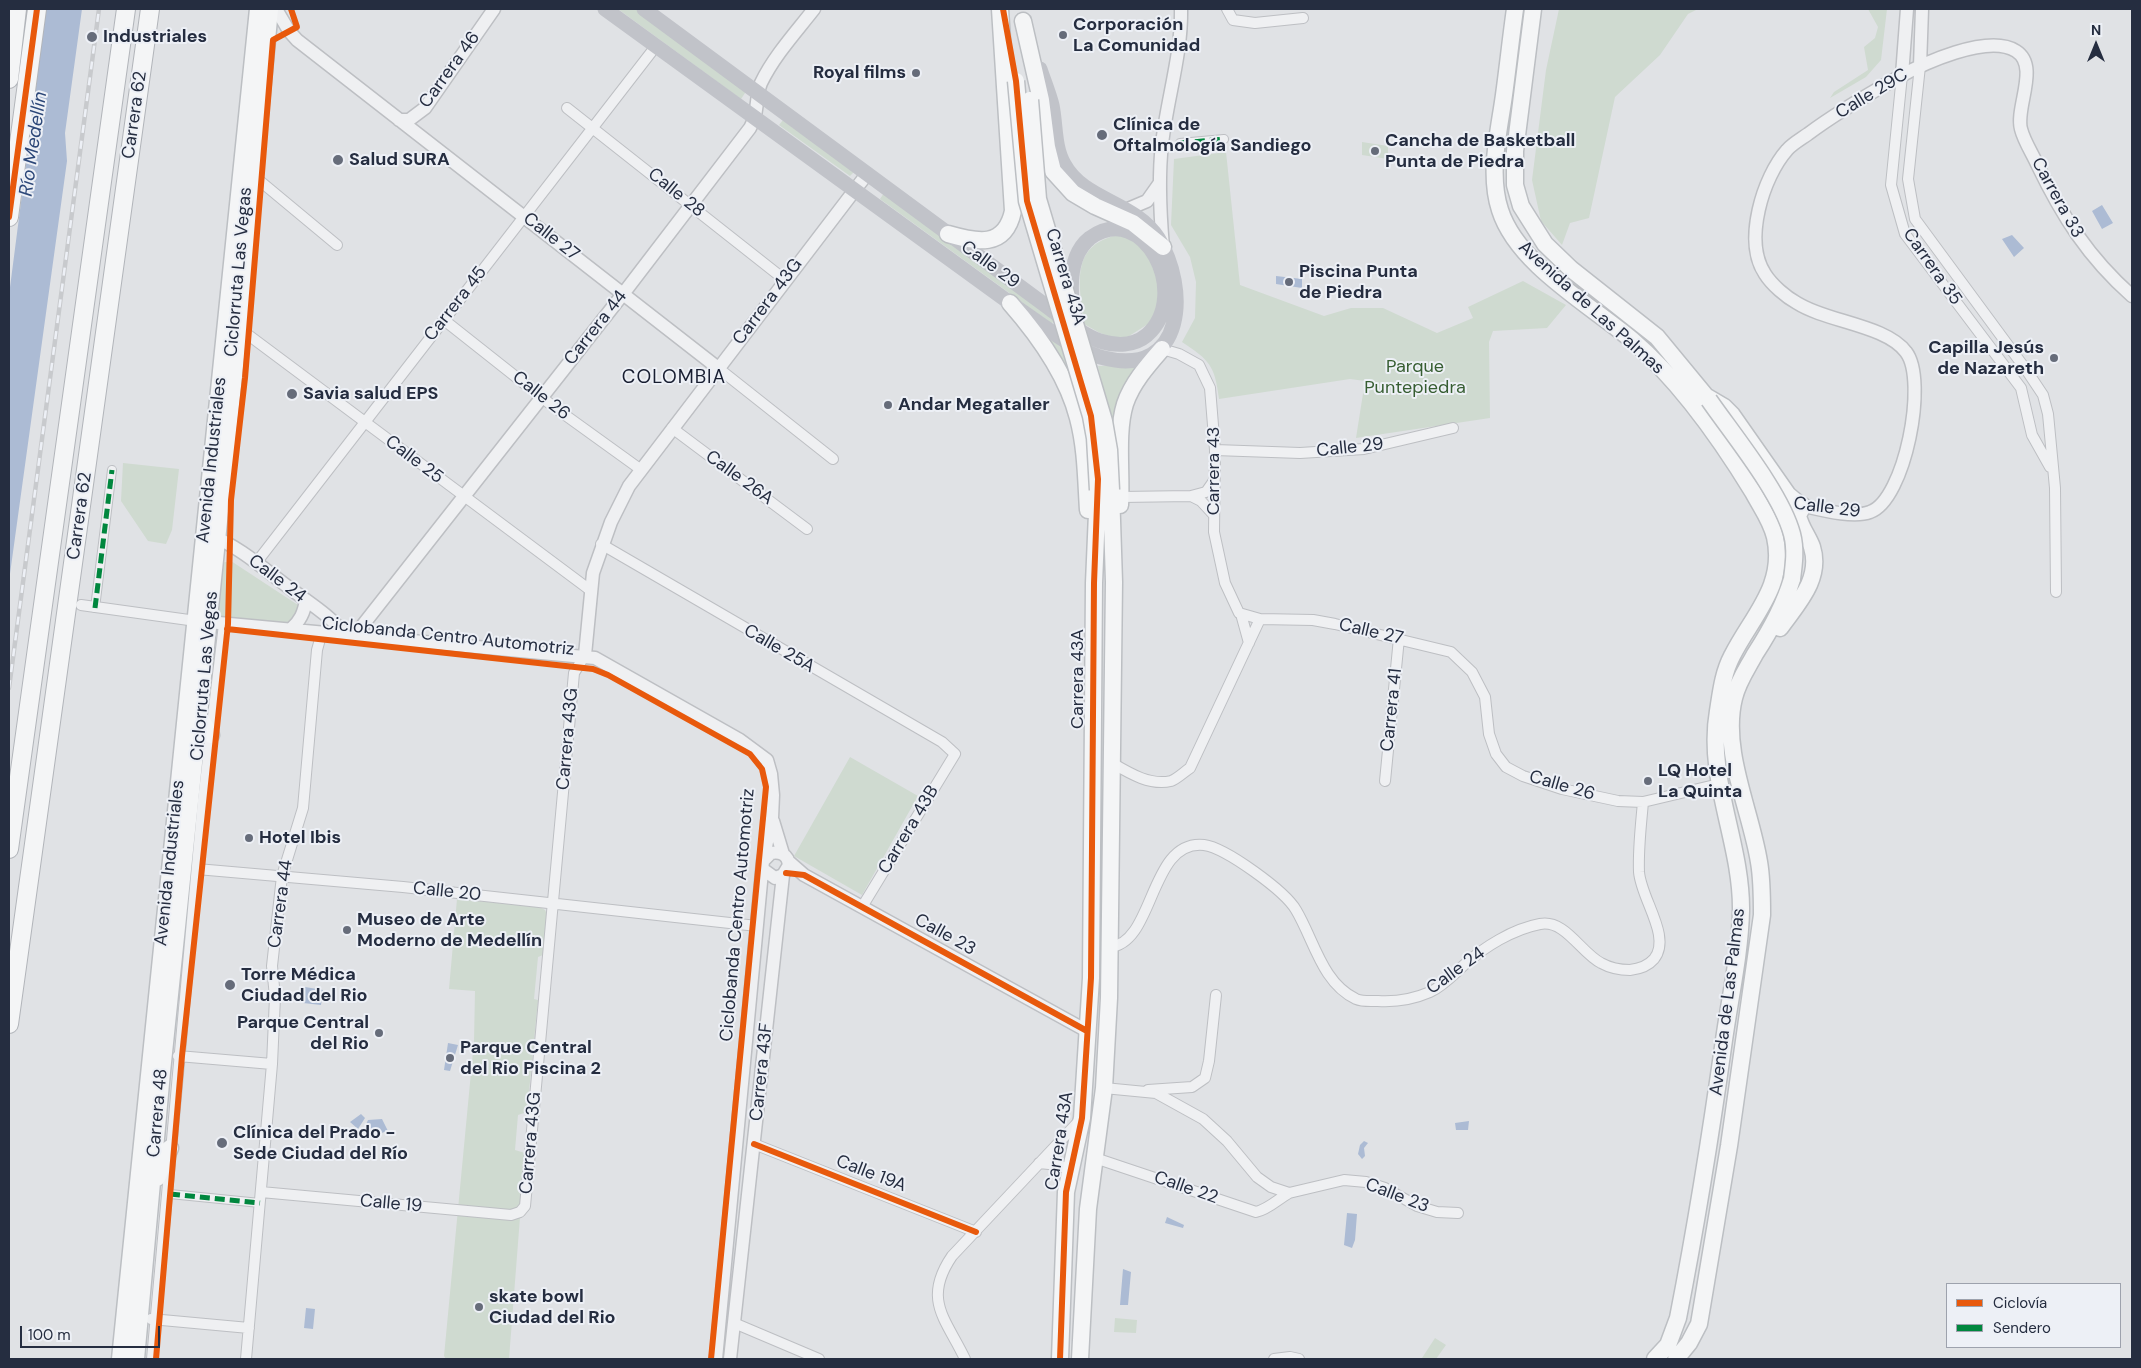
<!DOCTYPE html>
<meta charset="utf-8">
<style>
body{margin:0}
#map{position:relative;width:2141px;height:1368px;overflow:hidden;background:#e0e2e5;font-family:"DM Sans",sans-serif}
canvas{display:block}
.frame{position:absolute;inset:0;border:10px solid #252d40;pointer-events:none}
.legend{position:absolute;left:1946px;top:1283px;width:175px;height:65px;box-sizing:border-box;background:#edf0f6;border:1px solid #9da2ad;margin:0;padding:6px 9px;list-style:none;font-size:15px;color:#252d40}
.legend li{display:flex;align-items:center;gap:10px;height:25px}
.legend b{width:25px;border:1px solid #9da2ad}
.north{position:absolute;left:2071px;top:20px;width:50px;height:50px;-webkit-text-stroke:4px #edf0f6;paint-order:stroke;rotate:0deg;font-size:14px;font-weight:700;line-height:20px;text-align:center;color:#252d40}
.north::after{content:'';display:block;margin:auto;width:18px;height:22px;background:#252d40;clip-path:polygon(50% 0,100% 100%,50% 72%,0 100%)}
.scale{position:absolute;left:20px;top:1326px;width:140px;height:22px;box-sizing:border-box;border:2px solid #252d40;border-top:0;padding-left:6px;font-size:15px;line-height:18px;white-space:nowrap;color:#252d40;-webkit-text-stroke:4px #edf0f6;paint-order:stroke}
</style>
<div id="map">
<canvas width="2141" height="1368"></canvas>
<div class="frame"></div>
<ul class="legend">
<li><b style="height:6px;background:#e8590c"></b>Ciclovía</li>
<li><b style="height:6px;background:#00873e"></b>Sendero</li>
</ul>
<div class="north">N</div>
<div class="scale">100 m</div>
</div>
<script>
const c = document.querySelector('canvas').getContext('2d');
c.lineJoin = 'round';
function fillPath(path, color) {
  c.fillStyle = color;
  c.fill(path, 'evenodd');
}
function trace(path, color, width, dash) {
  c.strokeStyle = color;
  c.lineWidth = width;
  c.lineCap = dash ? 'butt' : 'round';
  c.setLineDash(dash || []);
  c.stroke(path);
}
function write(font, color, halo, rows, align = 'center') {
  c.font = font + ' "DM Sans",sans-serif';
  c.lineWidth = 4;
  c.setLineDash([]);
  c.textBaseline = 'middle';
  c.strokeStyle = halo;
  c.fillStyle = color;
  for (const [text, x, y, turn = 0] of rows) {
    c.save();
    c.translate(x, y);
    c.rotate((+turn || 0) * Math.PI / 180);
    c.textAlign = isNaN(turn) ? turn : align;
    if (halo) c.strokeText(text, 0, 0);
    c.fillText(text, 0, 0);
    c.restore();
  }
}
fillPath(new Path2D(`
 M618 9H636L747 90 741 99Z
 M1559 9H1698L1688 14 1660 55 1615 97 1589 218 1570 223 1562 245 1541 221 1532 180 1546 70Z
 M1868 9H1887L1881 60 1866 77 1830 98 1834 92 1868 70 1864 47 1875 38 1878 27Z
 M783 120 854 172 850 176 779 125Z
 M1362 142 1388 146V159L1362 155Z
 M1226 152 1240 285 1324 316 1351 308H1383L1437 333 1473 318 1468 307 1523 281 1566 305 1547 328 1493 331 1489 342 1490 418 1356 438 1365 381 1350 379 1219 399C1215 365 1209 360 1182 342L1195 318 1196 282 1190 257 1171 225 1174 159Z
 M884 193 1055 317 1052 324 880 199Z
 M1124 234 1147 249 1160 281 1157 310 1148 324 1126 338H1115L1100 333 1084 324C1079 282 1069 242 1124 234Z
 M1040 330 1063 347 1073 382Z
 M1137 365 1120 394 1115 442 1098 366Z
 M123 463 179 469 172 530 166 544 148 541 121 501Z
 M231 561 301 607 288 627 213 620 221 563Z
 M850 757 918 796 862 895 794 856Z
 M457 899 540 907 545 910 547 914 543 955 538 957 534 999 538 1000 527 1112 518 1115 515 1150 525 1153 509 1359H446L444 1356 474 1041 475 991 449 989Z
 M1115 1318 1137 1320 1136 1333 1114 1332Z
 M1435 1338 1446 1345 1436 1359 1422 1358Z`), '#cfdad0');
fillPath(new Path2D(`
 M46 9H82L65 133 67 161 9 581V295Z
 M2102 205 2113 223 2102 229 2092 211Z
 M2012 235 2024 248 2014 257 2002 239Z
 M1276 276 1302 279V288L1276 284Z
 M305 987 323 990 321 1005 303 1003Z
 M448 1043 458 1045 450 1071 444 1070Z
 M361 1114 365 1118 358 1129 350 1122Z
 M382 1119 388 1131 378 1134 363 1131 368 1120Z
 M1469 1121 1468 1130H1456L1455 1123Z
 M1364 1141 1368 1143 1364 1148 1365 1156 1362 1159 1358 1154 1360 1145Z
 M1347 1213 1357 1214 1355 1240 1352 1248 1344 1245Z
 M1167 1217 1184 1225 1183 1228 1165 1223Z
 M1123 1269 1131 1272 1128 1305H1120Z
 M306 1308 315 1309 313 1329 304 1328Z`), '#acbbd4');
const pedestrian = new Path2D(`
 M1180 143 1224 139
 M95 608 112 470
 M170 1194 260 1203`);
const minor = new Path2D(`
 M1227 9 1233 20 1255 23 1303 18
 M1920 66 1908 179 1915 219 2027 371 2043 395 2048 414 2055 488 2056 592
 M1902 75 1891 185 1905 234 2021 388 2032 435 2050 467
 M567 108 785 280
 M254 176 337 245
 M444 320 554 407 640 469
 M239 328 590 590
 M1162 349 1179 354 1199 365 1210 388 1215 450 1214 532 1225 583 1239 613 1260 619 1313 620 1335 624 1451 652 1472 672 1485 697 1489 734 1496 754 1506 767 1523 776 1562 789 1618 801 1643 802 1719 784
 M718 368 833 459
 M672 428 807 529
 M1215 450 1300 453 1364 449 1453 428
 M1191 496 1201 501 1213 514
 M1121 497 1191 496 1206 492 1213 482
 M601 544 942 742 955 754 862 907
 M256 563 656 46
 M81 605 196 621
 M1241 614 1249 643
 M1112 763C1129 773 1150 786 1171 781 1177 779 1184 772 1190 768L1260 619
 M1385 781 1399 638
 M197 869 403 887 757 926
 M1110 947C1155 943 1149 839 1204 845 1226 848 1285 891 1296 910 1314 940 1322 983 1356 999 1363 1002 1371 1001 1378 1001 1395 1002 1414 999 1430 992 1443 986 1453 975 1464 965 1484 947 1513 929 1540 924 1565 919 1581 953 1601 963 1610 968 1620 970 1630 970 1639 969 1648 966 1654 959 1672 937 1641 899 1639 872 1638 849 1641 825 1643 802
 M178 1056 272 1064
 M1104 1088 1156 1093 1203 1119 1227 1141 1257 1177 1271 1187 1289 1193 1344 1180 1366 1182 1385 1188 1417 1206 1437 1212 1458 1213
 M1148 1090 1192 1087 1205 1078 1209 1061 1216 995
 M754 1144 976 1232
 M1095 1158 1256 1212C1269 1209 1278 1199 1289 1193
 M1039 1163 1059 1165 1069 1170
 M261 1192 511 1215 520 1212 525 1206 574 673 585 655
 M151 1319 249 1328
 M734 1323 819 1359
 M152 1359 203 800 224 624
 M246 1359 272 1064 275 997 272 966 282 876 303 808 317 650 322 632
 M965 1359C946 1319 922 1300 952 1256L1081 1119
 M1274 1359 1290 1357 1299 1359`);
const tertiary = new Path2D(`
 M276 9 289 31 297 40 718 368
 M1920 66 1922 9
 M1902 75 1907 9
 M399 120H409L425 108 494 9
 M1128 209 1147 201 1159 184
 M1163 247C1160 213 1158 179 1162 144 1167 99 1182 54 1181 9
 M1795 504C1815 508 1852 519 1870 512 1905 500 1928 380 1906 352 1886 325 1827 322 1797 303 1786 297 1772 285 1765 274 1743 241 1763 177 1787 150 1792 144 1801 139 1808 134 1836 113 1867 95 1897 78 1922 64 1988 33 2016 51 2040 66 2015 108 2021 129 2024 141 2032 153 2037 164 2062 216 2088 257 2132 296
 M210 535C240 547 265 570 291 589 309 603 330 615 344 634
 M208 622 595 658 740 740 767 760 771 774 773 795 772 818 763 861
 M291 629C300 621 304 613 306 600
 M355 635 623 294 750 128C759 113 755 97 761 83 774 56 796 32 814 9
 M585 655 593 573 611 522 629 486 867 174
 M773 821 783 854
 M788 861 804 875 1087 1031
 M716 1359 763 861 771 853C781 851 788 855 789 865L783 875 775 878 764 870
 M730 1359 783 875`);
const primary = new Path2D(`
 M1515 9C1511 37 1508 66 1504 95 1499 132 1488 173 1500 210 1517 264 1589 304 1632 340 1680 381 1720 438 1753 492 1761 507 1771 520 1775 537 1786 586 1752 616 1732 656 1723 673 1721 692 1718 711 1706 779 1742 843 1741 911 1740 954 1730 997 1724 1040 1711 1133 1696 1226 1678 1318L1668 1345 1655 1359
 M1533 9 1515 151V185L1521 206 1545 244 1571 269 1657 337 1709 400
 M1023 21 1041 100 1047 147 1053 171 1073 193 1095 206 1133 223 1163 247
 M948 234C976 242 1005 249 1013 211L1000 9
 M1010 303C1039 336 1067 375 1078 418 1086 448 1086 479 1088 510
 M1707 397 1724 407 1732 415 1788 495 1800 505
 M1120 505C1122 474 1116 433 1125 404 1132 383 1148 365 1162 349
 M1780 628C1797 604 1822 579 1812 547 1808 536 1800 527 1798 515L1803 506
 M198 715 211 735
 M157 1178 170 1148
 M120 1359 258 9
 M136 1359 162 1072 239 328 270 9
 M1060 1359 1066 1192 1082 1118 1091 978 1094 583 1098 490
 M1080 1359 1088 1209 1104 1088 1109 998 1114 582 1111 490
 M1676 1359 1689 1343 1699 1324 1729 1146 1762 915C1762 897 1762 879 1759 862 1751 811 1721 750 1734 698 1738 681 1747 669 1755 654 1770 631 1784 606 1792 579`);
const trunk = new Path2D(`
 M9 79 17 9
 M9 217 37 9
 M9 849 126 9
 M9 1024 150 9`);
trace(pedestrian, '#bdbfc3', 10);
trace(minor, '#bdbfc3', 12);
trace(tertiary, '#bdbfc3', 15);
trace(primary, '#bcbfc3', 19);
trace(trunk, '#b2b5ba', 20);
trace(pedestrian, '#eff0f2', 8);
trace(minor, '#eff0f2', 10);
trace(tertiary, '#eff0f2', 12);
trace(new Path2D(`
 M605 9 1010 303C1038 321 1073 351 1104 358 1186 378 1189 288 1158 238 1134 201 1084 201 1064 164 1054 147 1056 124 1052 105 1049 93 1044 81 1040 69
 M644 9 1049 308C1065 320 1081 334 1100 341 1116 346 1134 346 1147 335 1192 295 1144 199 1090 238 1071 253 1070 279 1072 301`), '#c1c3c9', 15);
trace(primary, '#f4f5f6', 16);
trace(trunk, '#f4f5f6', 18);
const rail = new Path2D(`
 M9 688 99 9`);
trace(rail, '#c8cacd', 4.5);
trace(rail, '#edf0f6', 2.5, [8]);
const primaryBridge = new Path2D(`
 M1016 81 1027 201 1091 416 1095 438 1098 490
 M1030 100 1038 199 1104 421 1109 450 1111 490
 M1709 400C1734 436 1781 493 1792 534 1796 549 1794 564 1792 579`);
trace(primaryBridge, '#bcbfc3', 19, []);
trace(primaryBridge, '#f4f5f6', 16);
trace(new Path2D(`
 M1180 143 1224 139
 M95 608 112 470
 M170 1194 260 1203`), '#00873e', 5, [10, 5]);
trace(new Path2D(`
 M1003 9 1016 81 1027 201 1091 416 1098 479 1094 583 1091 978 1082 1118 1066 1192 1060 1359
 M9 217 37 9
 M227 629 593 669 608 675 750 754 762 769 766 787 711 1359
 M786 873 804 875 1087 1031
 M754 1144 976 1232
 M156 1359 182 1056 228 624 231 500 245 378 273 40 297 27 291 9`), '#e8590c', 6);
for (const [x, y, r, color] of [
 [1063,35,5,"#666c7a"],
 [92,37,6,"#666c7a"],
 [916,73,5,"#666c7a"],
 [1102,135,6,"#666c7a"],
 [1375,151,5,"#666c7a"],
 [338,160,6,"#666c7a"],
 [1289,282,5,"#666c7a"],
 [2054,358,5,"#666c7a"],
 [292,394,6,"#666c7a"],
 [888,405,5,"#666c7a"],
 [1648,781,5,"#666c7a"],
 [249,838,5,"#666c7a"],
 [347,930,5,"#666c7a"],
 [230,985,6,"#666c7a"],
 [379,1033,5,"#666c7a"],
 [450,1058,5,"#666c7a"],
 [222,1143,6,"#666c7a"],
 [479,1307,5,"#666c7a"]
]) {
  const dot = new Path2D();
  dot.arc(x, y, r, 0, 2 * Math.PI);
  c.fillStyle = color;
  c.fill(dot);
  trace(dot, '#edf0f6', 2);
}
write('bold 18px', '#252d40', '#edf0f6', [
 ["Corporación",1073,25],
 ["La Comunidad",1073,46],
 ["Industriales",103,37],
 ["Royal films",906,73,"right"],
 ["Clínica de",1113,125],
 ["Oftalmología Sandiego",1113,146],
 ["Cancha de Basketball",1385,141],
 ["Punta de Piedra",1385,162],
 ["Salud SURA",349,160],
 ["Piscina Punta",1299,272],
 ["de Piedra",1299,293],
 ["Capilla Jesús",2044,348,"right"],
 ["de Nazareth",2044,369,"right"],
 ["Savia salud EPS",303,394],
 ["Andar Megataller",898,405],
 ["LQ Hotel",1658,771],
 ["La Quinta",1658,792],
 ["Hotel Ibis",259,838],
 ["Museo de Arte",357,920],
 ["Moderno de Medellín",357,941],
 ["Torre Médica",241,975],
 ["Ciudad del Rio",241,996],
 ["Parque Central",369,1023,"right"],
 ["del Rio",369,1044,"right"],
 ["Parque Central",460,1048],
 ["del Rio Piscina 2",460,1069],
 ["Clínica del Prado -",233,1133],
 ["Sede Ciudad del Río",233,1154],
 ["skate bowl",489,1297],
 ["Ciudad del Rio",489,1318]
], 'left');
write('18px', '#252d40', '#edf0f6', [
 ["Carrera 46",450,70,-54],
 ["Calle 29C",1872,94,-31],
 ["Carrera 62",135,115,-82],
 ["Calle 28",676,193,39],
 ["Carrera 33",2057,198,61],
 ["Calle 27",551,237,38],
 ["Calle 29",990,265,36],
 ["Carrera 35",1932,267,55],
 ["Ciclorruta Las Vegas",239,272,-85],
 ["Carrera 43A",1065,277,73],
 ["Carrera 43G",768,302,-53],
 ["Carrera 45",456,304,-52],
 ["Avenida de Las Palmas",1591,308,42],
 ["Carrera 44",596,328,-52],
 ["Calle 26",541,396,38],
 ["Calle 29",1350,448,-6],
 ["Avenida Industriales",212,460,-84],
 ["Calle 25",414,460,37],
 ["Carrera 43",1214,471,-90],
 ["Calle 26A",739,478,36],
 ["Calle 29",1827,508,7],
 ["Carrera 62",80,516,-82],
 ["Calle 24",277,579,37],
 ["Calle 27",1371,632,13],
 ["Ciclobanda Centro Automotriz",448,637,6],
 ["Calle 25A",779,649,30],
 ["Ciclorruta Las Vegas",205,676,-85],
 ["Carrera 43A",1078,679,-90],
 ["Carrera 41",1392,710,-84],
 ["Carrera 43G",568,739,-85],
 ["Calle 26",1562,786,16],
 ["Carrera 43B",909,830,-59],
 ["Avenida Industriales",170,863,-84],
 ["Calle 20",447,892,6],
 ["Carrera 44",281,904,-82],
 ["Ciclobanda Centro Automotriz",738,915,-85],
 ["Calle 23",945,935,29],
 ["Calle 24",1456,971,-36],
 ["Avenida de Las Palmas",1728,1002,-83],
 ["Carrera 43F",762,1072,-84],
 ["Carrera 48",158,1113,-85],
 ["Carrera 43A",1060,1141,-81],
 ["Carrera 43G",531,1143,-85],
 ["Calle 19A",871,1174,21],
 ["Calle 22",1186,1188,19],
 ["Calle 23",1397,1196,21],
 ["Calle 19",391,1204,5]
]);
write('18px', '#365d31', '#edf0f6', [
 ["Parque",1415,367],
 ["Puntepiedra",1415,388]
]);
write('italic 19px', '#2c4778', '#edf0f6', [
 ["Río Medellín",34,144,-82]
]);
c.letterSpacing = '1px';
write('19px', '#181e31', '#edf0f6', [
 ["COLOMBIA",674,378]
]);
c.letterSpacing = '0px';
</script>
